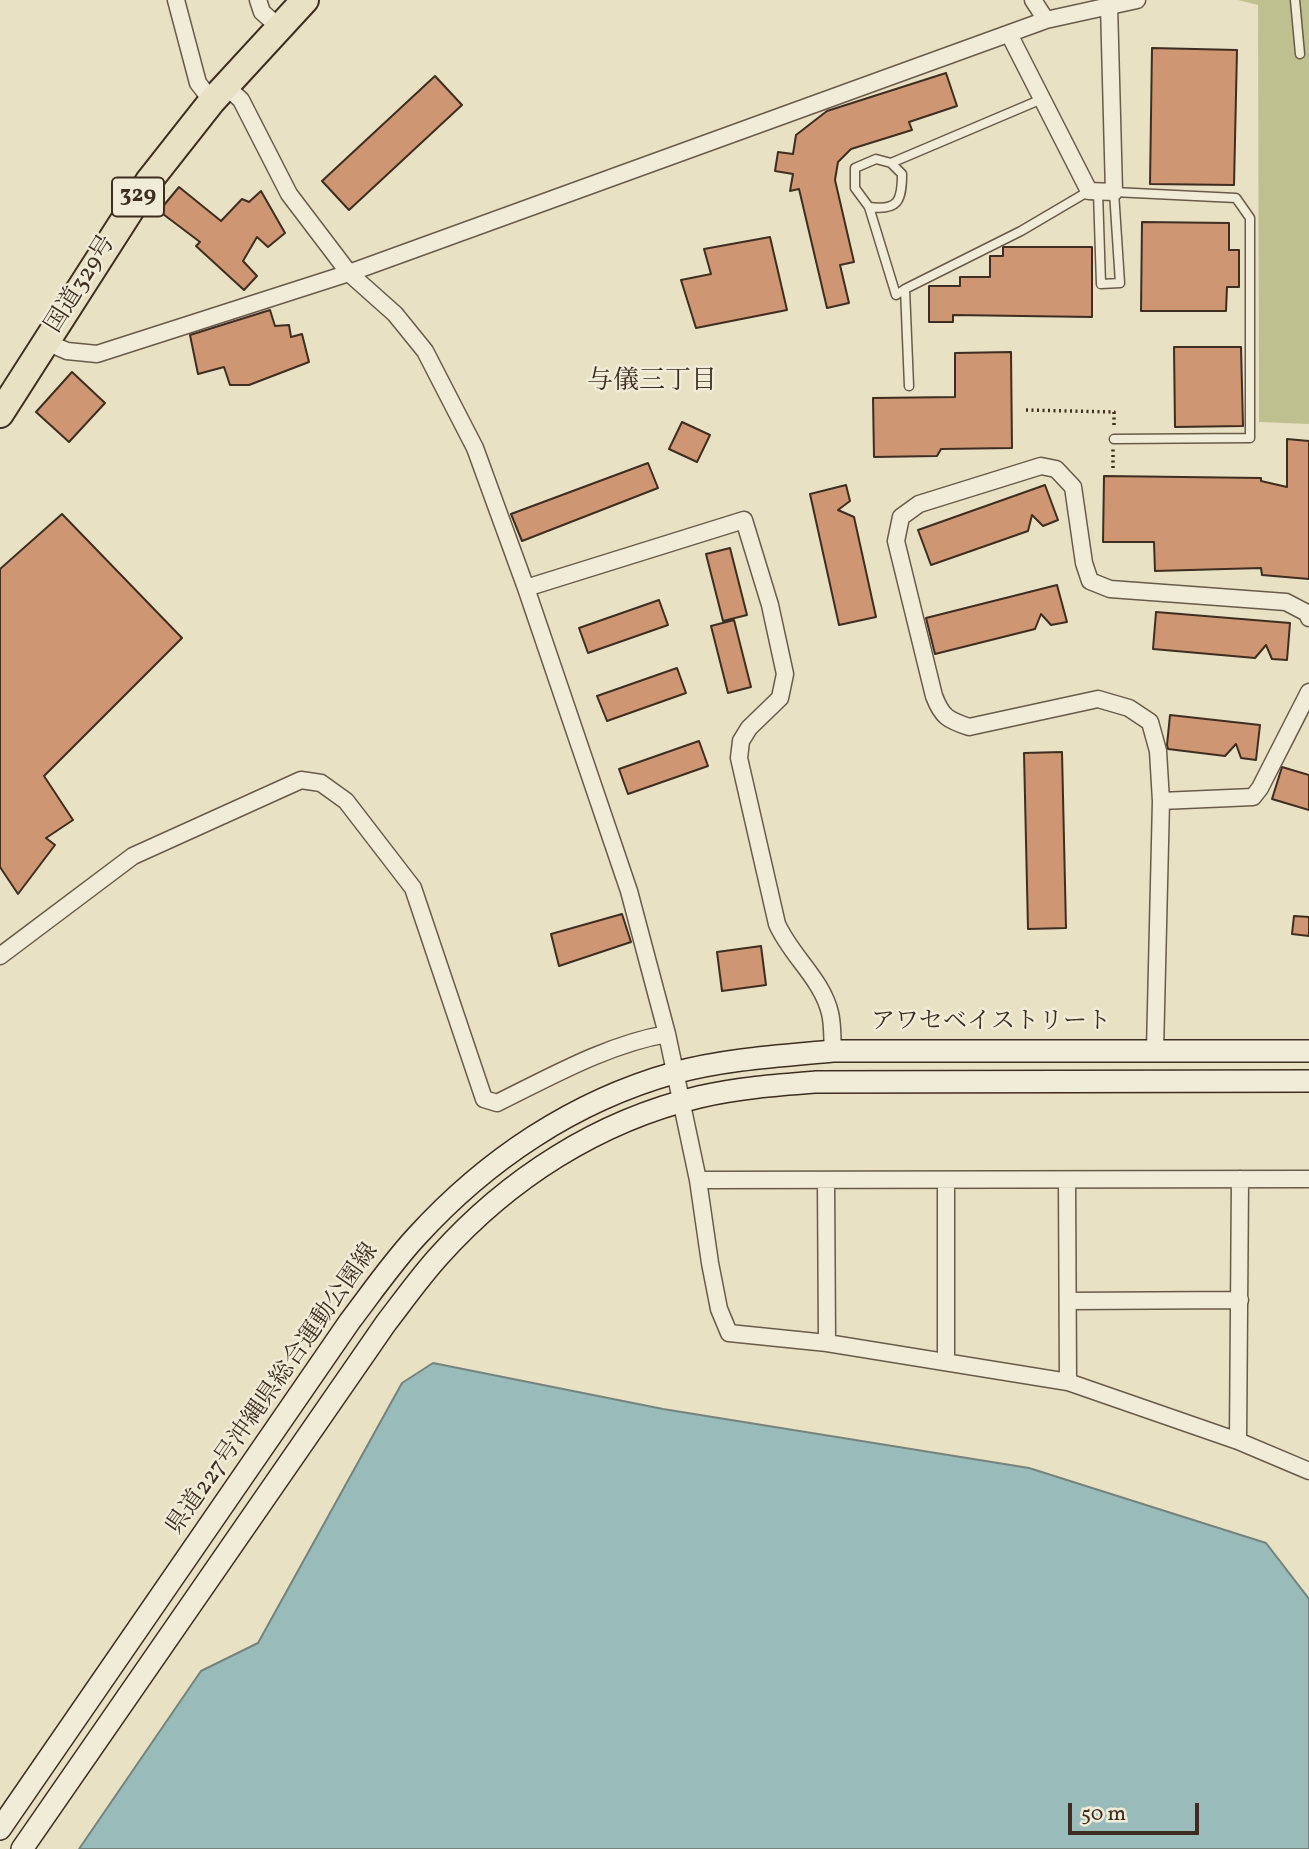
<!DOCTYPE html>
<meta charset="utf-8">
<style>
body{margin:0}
#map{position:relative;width:1309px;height:1849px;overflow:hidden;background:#e9e1c3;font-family:Vollkorn,serif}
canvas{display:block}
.scale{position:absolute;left:1068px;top:1803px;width:131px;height:32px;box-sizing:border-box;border:4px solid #3e2d21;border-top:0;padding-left:9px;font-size:21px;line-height:24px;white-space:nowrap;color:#3e2d21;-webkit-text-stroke:5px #f1ecd8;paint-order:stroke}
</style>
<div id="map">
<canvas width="1309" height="1849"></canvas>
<div class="scale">50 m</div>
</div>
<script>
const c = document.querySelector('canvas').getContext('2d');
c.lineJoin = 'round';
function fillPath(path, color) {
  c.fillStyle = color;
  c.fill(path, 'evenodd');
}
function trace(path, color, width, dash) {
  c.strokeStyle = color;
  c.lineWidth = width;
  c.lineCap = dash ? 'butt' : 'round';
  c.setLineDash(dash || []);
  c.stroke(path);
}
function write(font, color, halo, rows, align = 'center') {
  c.font = font + ' Vollkorn,"Noto Serif JP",serif';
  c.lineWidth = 5;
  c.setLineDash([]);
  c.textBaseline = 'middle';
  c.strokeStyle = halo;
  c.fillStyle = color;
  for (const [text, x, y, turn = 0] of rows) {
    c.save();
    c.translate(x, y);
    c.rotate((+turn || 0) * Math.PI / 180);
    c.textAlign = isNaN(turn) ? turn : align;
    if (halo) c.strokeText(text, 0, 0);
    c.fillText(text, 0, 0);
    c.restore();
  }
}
fillPath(new Path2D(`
 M1238 0H1309V424L1259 422 1258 5Z`), '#bec18f');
const water = new Path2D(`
 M433 1363 663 1409 1029 1468 1266 1543 1309 1599V1849H79L201 1671 258 1643 402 1383Z`);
fillPath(water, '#99bcbb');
trace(water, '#75837d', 2);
const building = new Path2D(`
 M1152 48 1237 50 1234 185 1150 184Z
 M946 73 957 106 909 122 912 130 851 149 838 162 835 180 854 262 840 265 849 303 827 308 799 189 790 191 793 174 775 171 778 152 793 154 796 135 827 111Z
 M435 76 462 105 349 210 322 181Z
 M179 187 221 221 242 199 249 202 261 191 285 233 268 247 257 237 243 261 257 276 244 290 196 246 200 242 159 211Z
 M1142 222 1229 223V250H1239V287H1227L1226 311H1141Z
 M770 237 787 310 696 328 681 280 711 274 704 249Z
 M1003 247H1092V317L953 315V322H929V286H960V277H990V256H1003Z
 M270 310 275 326 289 325 291 337 302 334 309 362 249 385H230L224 367 198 374 190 335Z
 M1174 347H1241L1243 426 1175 427Z
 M1011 352 1012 448 941 449 937 456 874 457 873 398 955 397V353Z
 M72 372 105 403 69 442 36 412Z
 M682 422 710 435 697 462 669 449Z
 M1287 439 1309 441V579L1262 575 1261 568 1155 571 1154 542H1103L1104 476 1261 478V481L1287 487Z
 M648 463 658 488 522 541 511 514Z
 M846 485 850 501 838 510 854 517 876 617 839 625 810 494Z
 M1045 485 1058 520 1043 526 1032 515 1028 531 931 565 918 530Z
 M62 514 182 638 44 776 73 820 46 838 55 845 18 894 0 867V569Z
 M730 548 747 615 723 621 706 554Z
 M1057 585 1067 622 1051 625 1041 614 1035 629 935 654 926 618Z
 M659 600 668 625 588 653 579 628Z
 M1156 612 1290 623 1287 660 1272 659 1266 645 1255 658 1153 649Z
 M734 620 751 687 728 693 711 626Z
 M677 668 686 693 607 721 597 696Z
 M1170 715 1260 725 1256 760 1241 758 1236 744 1225 756 1168 749 1167 745Z
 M699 741 708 766 628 794 619 769Z
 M1062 752 1066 928 1028 929 1024 753Z
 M1282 767 1309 775V810L1272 799Z
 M622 914 631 942 559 966 551 934Z
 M1294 916 1309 917V936L1292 934Z
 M761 946 766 985 722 991 717 952Z`);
fillPath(building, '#ce9672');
trace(building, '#3e2d21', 2);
const service = new Path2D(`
 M1295 0 1300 54
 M891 163 1042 99
 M1098 192 1101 284 1120 283 1114 192 1236 198 1250 218V438L1114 439
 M869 207C898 211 902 201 902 174L891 163 876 159 855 168V188L869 207 896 295 905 289
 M909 386 905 289 1021 231 1089 191`);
const minor = new Path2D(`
 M176 0 198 83 212 101
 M258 0 262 12 279 27
 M1033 0 1046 20
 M1009 34 1089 191 1114 192 1109 5
 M226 86 241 100 289 194 349 273 395 314 425 351 475 448 526 588 629 891 667 1034 698 1180 710 1263 719 1309 729 1333 827 1343 1068 1382 1238 1441 1309 1471
 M46 342 67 351 97 354 349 273 1046 20 1137 0
 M526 588 744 520 770 605 785 674 780 698 749 728 741 741 739 758 777 924C791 956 822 979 830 1013 833 1025 832 1039 833 1051
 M1161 801 1253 797 1260 788 1309 692
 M0 956 133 856 301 780 321 783 346 801 413 888 484 1099 497 1103C550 1077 608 1044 667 1034
 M1155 1050 1161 801 1158 751 1150 722 1129 708 1098 699 969 727C948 720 942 717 934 696L896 541 901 517 919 504 1041 466 1056 469 1073 487 1084 563 1090 581 1110 589 1286 602 1307 613 1309 618
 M698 1180 1309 1179
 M826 1180 827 1343
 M1067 1180 1068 1382
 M1068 1301 1240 1300
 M946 1362V1181
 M1238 1441 1240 1179`);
const secondary = new Path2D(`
 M0 1829 350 1321C372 1292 392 1263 416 1237 486 1160 574 1101 674 1073 726 1059 780 1056 833 1051H1309
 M22 1849 386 1323C403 1301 420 1277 439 1256 508 1179 598 1121 699 1097 737 1088 777 1085 816 1082L1309 1081`);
const trunk = new Path2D(`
 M0 414 149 181 212 101 305 0`);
trace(service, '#695a4a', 11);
trace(minor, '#695a4a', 19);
trace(secondary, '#3e2d21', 24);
trace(trunk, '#3e2d21', 30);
trace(new Path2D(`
 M1026 410 1114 412V428
 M1113 468V449`), '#3e2d21', 3.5, [2, 3.5]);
trace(service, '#f1ecd8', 8);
trace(minor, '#f1ecd8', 16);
trace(secondary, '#f1ecd8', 21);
trace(trunk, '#e9e1c3', 26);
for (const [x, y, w] of [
 [138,197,52]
]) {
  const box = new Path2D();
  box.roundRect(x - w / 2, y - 19.5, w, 39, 5);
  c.fillStyle = '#f1ecd8';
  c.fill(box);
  trace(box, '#3e2d21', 2);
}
write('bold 23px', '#3e2d21', null, [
 ["329",138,197]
]);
write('24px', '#3e2d21', '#f1ecd8', [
 ["国道329号",82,285,-58],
 ["アワセベイストリート",991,1024],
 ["県道227号沖縄県総合運動公園線",274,1390,-55]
]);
write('26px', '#3e2d21', '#f1ecd8', [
 ["与儀三丁目",652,383]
]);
</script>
